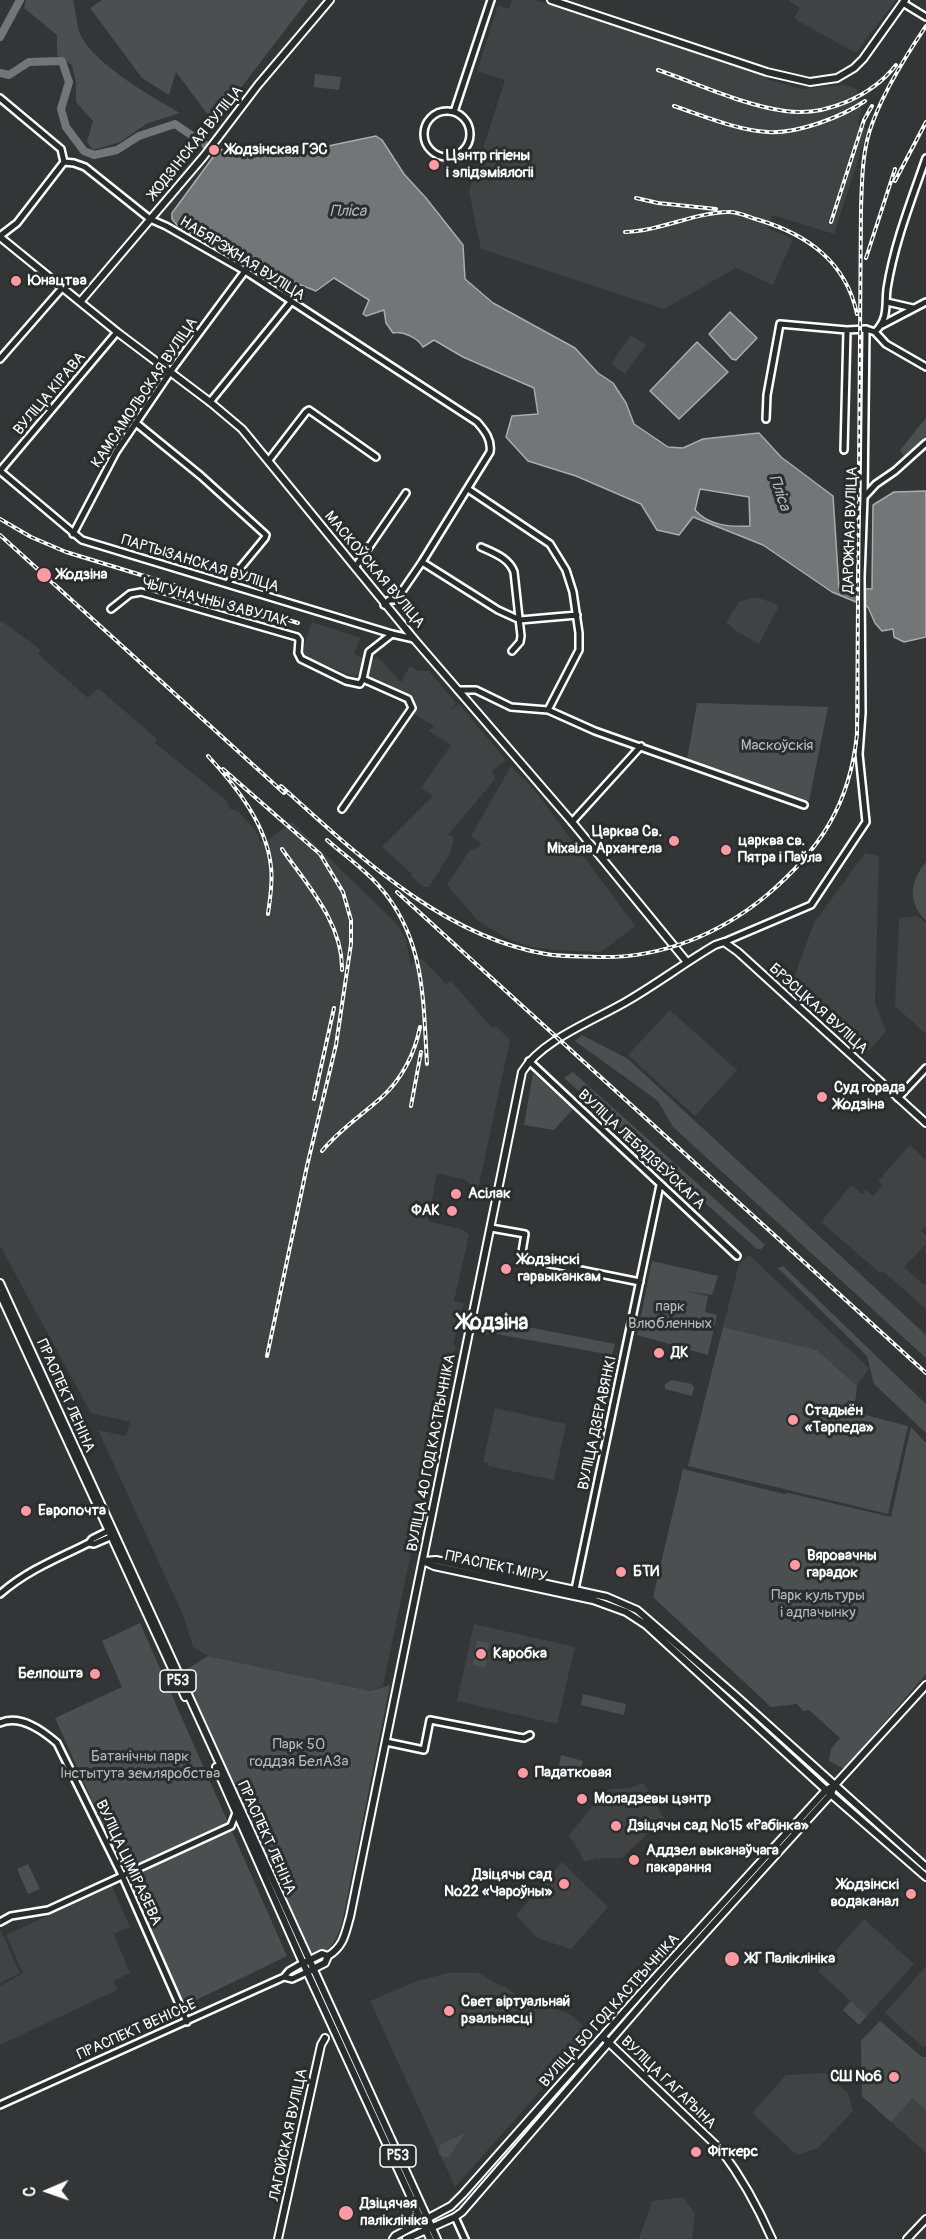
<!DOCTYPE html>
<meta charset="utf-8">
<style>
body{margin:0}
#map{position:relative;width:926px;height:2239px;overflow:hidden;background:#333536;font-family:Pangolin,sans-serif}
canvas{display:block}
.north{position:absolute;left:18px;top:2161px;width:60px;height:60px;-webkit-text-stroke:4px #2a2d2e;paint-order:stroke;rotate:268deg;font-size:16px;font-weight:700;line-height:24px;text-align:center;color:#fff}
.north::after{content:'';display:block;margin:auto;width:21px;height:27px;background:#fff;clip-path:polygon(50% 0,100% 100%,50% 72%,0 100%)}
</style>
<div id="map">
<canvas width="926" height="2239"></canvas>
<div class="north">С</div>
</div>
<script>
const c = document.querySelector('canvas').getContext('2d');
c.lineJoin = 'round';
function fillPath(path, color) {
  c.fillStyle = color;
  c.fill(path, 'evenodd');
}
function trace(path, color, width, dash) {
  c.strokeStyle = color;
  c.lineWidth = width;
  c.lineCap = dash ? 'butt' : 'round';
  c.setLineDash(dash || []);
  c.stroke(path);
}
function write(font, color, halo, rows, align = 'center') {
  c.font = font + ' Pangolin,sans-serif';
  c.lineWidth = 6;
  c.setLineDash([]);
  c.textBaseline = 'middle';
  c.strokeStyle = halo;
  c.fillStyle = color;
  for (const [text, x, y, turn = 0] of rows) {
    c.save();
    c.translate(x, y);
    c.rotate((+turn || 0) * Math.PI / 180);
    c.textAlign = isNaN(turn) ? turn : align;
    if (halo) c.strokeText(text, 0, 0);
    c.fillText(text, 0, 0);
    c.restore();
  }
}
fillPath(new Path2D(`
 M512 0H535L751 71 766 77 769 80 803 89 842 85 853 87 857 90 862 111 857 123 868 129 834 234 773 215 768 228 793 239 773 285 736 268 664 309 481 249 469 191 505 80 477 71 498 5 509 9Z
 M788 0H896L856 53 798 21 794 18 800 8Z
 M631 335 646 345 625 374 611 364Z
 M756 597 776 604 778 608 759 644 736 631 726 622 739 602Z
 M0 620 41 650 38 654 88 698 98 688 157 739 155 743 227 801 230 809 238 811 256 831 260 842 268 840 292 822 398 925 406 940 411 965 414 961 422 959 446 984 451 981 492 1028 496 1026 510 1040 479 1185 472 1186 466 1180 437 1173 428 1221 464 1230 469 1235 454 1301 464 1303 453 1345 456 1346 431 1475 421 1473 418 1490 424 1491 383 1686 370 1691 208 1656 193 1647 183 1615 98 1430 126 1436 130 1422 91 1413 0 1246Z
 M312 622 361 638 354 654 365 659 358 674H356L355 677 301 655Z
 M378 657 401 682 410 666 419 671H429L456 703 449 711 459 704 506 760 492 771 495 779 448 835 454 838 450 854 429 887H424L411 876 412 874 382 847 433 796 421 788 451 745 429 731 434 726 413 713 415 705 413 703V700L364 678 370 662Z
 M511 766 537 793 635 926 601 952 554 950 532 947 508 939 477 920 447 885 469 851 482 845 471 836Z
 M865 853 879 856 875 1003 886 1031 869 1051 791 985 814 923Z
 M918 916 926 923V1034L895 1006 899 918Z
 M670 1010 737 1070 695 1116 628 1055Z
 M910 1145 926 1160V1226L921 1230 926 1236V1244L904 1267 924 1285 926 1283V1309L883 1271 880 1273 821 1222 851 1185 862 1194 866 1190 873 1196 882 1185 878 1181Z
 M749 1255 869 1368 857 1386 817 1350 723 1327 739 1264Z
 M495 1408 566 1424 554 1480 488 1466V1463L483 1462Z
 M474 1624 575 1647 557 1724 457 1701Z
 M641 1783 645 1785 664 1818 622 1858H602L599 1860 597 1858 585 1862 569 1835 604 1792 609 1789 631 1788Z
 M562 1862 608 1907 571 1949 537 1938 516 1915Z
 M112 1886 130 1927 114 1934 130 1973 113 1981 117 1990 0 2045V1986L23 1973 6 1935Z
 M864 1919 914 1964 867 2016 818 1971Z
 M0 1929 20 1973 0 1983Z
 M926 1966V2046L923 2047 885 2013Z
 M448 1973H479L502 1987 504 1986 523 2000 568 2013 592 2033 455 2187 370 2001 417 1981Z
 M880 2021 922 2057H926V2153L862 2096 861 2041Z
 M826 2073 848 2093 853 2111 818 2148 797 2155 752 2113 786 2075Z
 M683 2197 695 2214 692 2239H639L652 2201Z`), '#404243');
fillPath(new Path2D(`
 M26 0H73C76 11 76 26 81 36 97 66 152 97 180 113L148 123 120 142 93 150 87 142 93 121 76 102V83L72 65 57 55V35L24 8Z
 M102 0H308L214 123 176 72 169 95 142 78 90 8Z
 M315 74 341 77 339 90 314 87Z
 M926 418V440L905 457 900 450Z
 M697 703 828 707 809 801 687 759Z
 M926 862V920C907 904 910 880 926 862Z
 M582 1035 628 1059 926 1335V1358L673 1127 658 1101 575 1041Z
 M573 1072 746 1227 765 1245 761 1249H757L564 1078Z
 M533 1073 573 1109 554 1130 524 1125Z
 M652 1261 718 1276 712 1295 684 1291 708 1296 705 1312 717 1315 708 1355 637 1335Z
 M783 1266 926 1404V1433L874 1384 867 1356 778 1268Z
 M487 1319 615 1344 612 1355 496 1334 484 1335 482 1325Z
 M723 1327 817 1350 857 1386 854 1412 908 1426 888 1514 688 1466Z
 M672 1380 692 1384 694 1388 692 1396 665 1389V1384Z
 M911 1427 926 1443V1674L844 1769 829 1761 831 1749 840 1738 809 1710 803 1711 797 1704 771 1707 653 1597 683 1469 784 1494 789 1493 891 1517Z
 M140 1623 287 1956 184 2006 55 1718 122 1687 102 1641Z
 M477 1641 489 1643 485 1668 473 1665Z
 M208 1656 370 1691 390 1685 342 1923C337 1939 329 1956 311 1956L179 1674Z
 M583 1694 626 1704 624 1715 581 1705Z
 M561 1755 583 1761 580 1771 559 1766Z
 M28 1864 40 1889 28 1894 17 1869Z
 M851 2001 867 2016 859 2025 843 2010Z
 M880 2021 922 2057H926V2110L912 2098 891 2122 862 2096 861 2041Z
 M465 2133 449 2157H443L439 2154 440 2145Z`), '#4c4f50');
const water = new Path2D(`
 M376 136 382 140 404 174 426 198 463 245 465 279 493 303 575 348 598 373 613 383 626 403 634 424 668 447 683 448 703 439 759 433 781 457 833 496 839 588 872 589 873 505 894 492 926 491V637L904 642 894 637 893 629 882 631 875 623 868 607 832 592 763 545 693 517 679 535 657 530 641 504 576 476 528 461 506 437 512 416 538 414 534 388 463 357 434 340 423 347C418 338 403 331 393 333L386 323 384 310 366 316 363 314 369 300 334 278 316 291 260 269 225 253 177 225 172 219V213L219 149 239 156 318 152 328 146ZM700 489 749 497 750 526C730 527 709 526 695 510Z
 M730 312 757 338 736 360 732 359 709 334Z
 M697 342 728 372 679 419 650 391Z`);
fillPath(water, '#737576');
trace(water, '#abacad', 1.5);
trace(new Path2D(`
 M0 37 20 0
 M0 73 9 75 29 62 62 61 69 82 61 109 66 127 84 151 94 155 117 150 139 136 175 124 223 157`), '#737576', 8);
const minor = new Path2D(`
 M903 3 926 17
 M0 98 61 149 64 162 74 163 85 167 150 219 166 226 245 271 477 422C485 431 492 440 490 452L422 562 396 600H389L384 605
 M424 134a23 23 0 1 1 46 0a23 23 0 1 1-46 0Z
 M454 112 491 0
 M0 236 17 223 64 162
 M887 302 913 308
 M882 325 926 302
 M875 332 886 344 926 367
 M0 359 62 288
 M210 402 291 302
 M766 419 767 395 780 324 847 330 866 329
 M136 423 201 476 266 535 265 538 227 584
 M844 450 847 330
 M269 460 306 412 309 410 376 457
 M0 471 82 540 392 634 414 639
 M0 471 117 332
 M468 489 550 544 566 570 573 592 579 633V650L548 710
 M864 497 876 484 895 471 926 443
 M73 534 116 452 173 368 245 271
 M481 547C494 553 509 558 514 572L521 636 520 642 512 651
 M422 562 498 610 520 620 577 615
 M356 566 406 493
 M111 609 130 594 141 592 297 637 299 640 298 653 301 659 346 681 360 684 363 679
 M458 690H476L511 707 548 710 595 731 804 805
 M342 809 412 708 408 699 363 679 369 652 392 634
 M572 822 641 746
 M724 942 811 905 866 822 859 754 862 713 861 577 864 497 866 329 875 332C889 318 885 306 887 289 894 244 911 201 926 158
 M529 1061 737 1256
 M898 1098 926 1068
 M491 1228 525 1234 521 1258 640 1282
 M89 1543 92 1539 110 1530
 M0 1594C26 1571 58 1558 89 1543L94 1544 115 1535
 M574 1594 660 1185
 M0 1723C20 1714 42 1730 57 1743L123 1877 187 2022
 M386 1742 424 1750 430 1720 518 1737 524 1738 530 1735
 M0 1922 11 1916 48 1910 231 1826 236 1813
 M284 1977 292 1979 307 1972
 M0 2105 284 1977 289 1971 303 1963
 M455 2217 465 2239`);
const major = new Path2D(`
 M551 0 767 72 810 82 837 78 854 68 863 59 905 0
 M0 237 117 332 210 402 242 429 414 639 572 822 687 962
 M80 302 204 156 258 85 330 0
 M0 1283 437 2239
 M0 1294 185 1697
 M423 1561 434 1566 593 1600 626 1612 646 1625 826 1790 926 1877
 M423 1561 436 1560 607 1597 637 1610 736 1696 926 1867
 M216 1767 303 1963 430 2239
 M306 1962 322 1954 328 1956
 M307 1972 325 1963 328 1956C344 1946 345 1934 350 1917L522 1072C542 1039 596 1020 629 1000 658 983 686 962 715 945L724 942 738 952 926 1123
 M605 2039 721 2150C742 2178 758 2207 772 2239
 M278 2239 321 2045 325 2038
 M393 2239 395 2236 451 2206 463 2194 642 1992 826 1790 834 1786
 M406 2239 455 2217 462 2212 669 1973 831 1794 834 1786 926 1685
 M907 2239 926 2219`);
trace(minor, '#fff', 10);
trace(major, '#fff', 10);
trace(minor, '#2a2d2e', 5);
trace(major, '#2a2d2e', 6);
const rail = new Path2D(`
 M658 70C699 84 742 105 785 111 825 117 872 96 896 65
 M674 106C704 116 736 130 768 132 797 134 842 117 865 101
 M895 181 926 122
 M636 198 658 203 716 209
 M831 222 864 120 872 106
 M625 232C660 231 693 213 728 212 738 211 750 218 759 220 808 235 846 262 857 314
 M866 258 895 169
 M0 519 31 537 66 552 298 623
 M0 535 284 793
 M208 756C236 786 267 825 271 867 273 883 270 898 268 914
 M223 769 320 854 343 892 351 920V944L336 1045 307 1166 267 1356
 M281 786C357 854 441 936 546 954 564 957 583 956 601 957 662 958 720 934 767 895 820 850 850 804 857 734L861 208C862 183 862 157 869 133 880 97 905 57 926 26
 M327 840C344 855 364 869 379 886 425 938 423 998 427 1064
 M282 849C307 885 343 923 342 970
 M397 892 926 1373
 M314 1099 334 1008
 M411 1106 421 1052
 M322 1151C339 1130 362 1115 382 1097 402 1079 415 1053 420 1027`);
trace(rail, '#fff', 4);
trace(rail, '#2a2d2e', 1.5, [4.5]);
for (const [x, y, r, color] of [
 [214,150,6,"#ff9aa2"],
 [434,165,6,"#ff9aa2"],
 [16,281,6,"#ff9aa2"],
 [44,575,8,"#ff9aa2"],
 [674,841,6,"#ff9aa2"],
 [726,850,6,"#ff9aa2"],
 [822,1097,6,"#ff9aa2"],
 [456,1194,6,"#ff9aa2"],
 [452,1211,6,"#ff9aa2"],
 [506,1269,6,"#ff9aa2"],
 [659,1353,6,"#ff9aa2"],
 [793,1420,6,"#ff9aa2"],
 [26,1511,6,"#ff9aa2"],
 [795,1565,6,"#ff9aa2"],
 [621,1572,6,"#ff9aa2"],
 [481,1654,6,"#ff9aa2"],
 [95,1674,6,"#ff9aa2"],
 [523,1773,6,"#ff9aa2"],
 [582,1799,6,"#ff9aa2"],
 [616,1826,6,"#ff9aa2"],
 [634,1860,6,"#ff9aa2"],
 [564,1884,6,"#ff9aa2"],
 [911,1894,6,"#ff9aa2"],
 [732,1959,8,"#ff9aa2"],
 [449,2011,6,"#ff9aa2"],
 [894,2077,6,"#ff9aa2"],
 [696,2152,6,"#ff9aa2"],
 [346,2213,8,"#ff9aa2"]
]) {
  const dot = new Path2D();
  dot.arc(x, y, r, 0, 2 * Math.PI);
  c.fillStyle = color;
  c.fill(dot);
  trace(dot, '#2a2d2e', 2);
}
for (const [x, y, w] of [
 [178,1681,36],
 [398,2156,36]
]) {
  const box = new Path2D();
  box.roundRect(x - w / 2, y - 11, w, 22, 4.5);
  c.fillStyle = '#2a2d2e';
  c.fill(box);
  trace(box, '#fff', 1.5);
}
write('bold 14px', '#fff', null, [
 ["Р53",178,1681],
 ["Р53",398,2156]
]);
write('15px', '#fff', '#2a2d2e', [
 ["ЖОДЗІНСКАЯ ВУЛІЦА",196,143,-51],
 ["НАБЯРЭЖНАЯ ВУЛІЦА",242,259,32],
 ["КАМСАМОЛЬСКАЯ ВУЛІЦА",145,393,-56],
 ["ВУЛІЦА КІРАВА",50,394,-50],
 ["ДАРОЖНАЯ ВУЛІЦА",851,530,-88],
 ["ПАРТЫЗАНСКАЯ ВУЛІЦА",200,564,17],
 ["МАСКОЎСКАЯ ВУЛІЦА",374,570,50],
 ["ЧЫГУНАЧНЫ ЗАВУЛАК",215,603,15],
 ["БРЭСЦКАЯ ВУЛІЦА",818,1009,42],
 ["ВУЛІЦА ЛЕБЯДЗЕЎСКАГА",641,1150,43],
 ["ПРАСПЕКТ ЛЕНІНА",65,1396,66],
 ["ВУЛІЦА ДЗЕРАВЯНКІ",598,1423,-78],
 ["ВУЛІЦА 40 ГОД КАСТРЫЧНІКА",432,1453,-79],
 ["ПРАСПЕКТ МІРУ",496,1567,12],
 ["ПРАСПЕКТ ЛЕНІНА",266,1838,66],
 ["ВУЛІЦА ЦІМІРАЗЕВА",128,1863,65],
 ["ВУЛІЦА 50 ГОД КАСТРЫЧНІКА",610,2011,-48],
 ["ПРАСПЕКТ ВЕНІСЬЕ",137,2030,-24],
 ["ВУЛІЦА ГАГАРЫНА",668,2083,44],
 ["ЛАГОЙСКАЯ ВУЛІЦА",289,2135,-78]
]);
write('bold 15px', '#fff', '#2a2d2e', [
 ["Жодзінская ГЭС",226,150],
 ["Цэнтр гігіены",446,156],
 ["і эпідэміялогіі",446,173],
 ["Юнацтва",28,281],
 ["Жодзіна",57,575],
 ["Царква Св.",662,832,"right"],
 ["Міхаіла Архангела",662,849,"right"],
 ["царква св.",738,841],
 ["Пятра і Паўла",738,858],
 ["Суд горада",834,1088],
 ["Жодзіна",834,1105],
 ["Асілак",468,1194],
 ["ФАК",440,1211,"right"],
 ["Жодзінскі",518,1260],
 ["гарвыканкам",518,1277],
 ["ДК",671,1353],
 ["Стадыён",805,1411],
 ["«Тарпеда»",805,1428],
 ["Европочта",38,1511],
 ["Вяровачны",807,1556],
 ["гарадок",807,1573],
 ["БТИ",633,1572],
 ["Каробка",493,1654],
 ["Белпошта",83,1674,"right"],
 ["Падатковая",535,1773],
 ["Моладзевы цэнтр",594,1799],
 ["Дзіцячы сад №15 «Рабінка»",628,1826],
 ["Аддзел выканаўчага",646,1851],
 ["пакарання",646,1868],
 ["Дзіцячы сад",552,1875,"right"],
 ["№22 «Чароўны»",552,1892,"right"],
 ["Жодзінскі",899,1885,"right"],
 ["водаканал",899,1902,"right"],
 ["ЖГ Паліклініка",746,1959],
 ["Свет віртуальнай",461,2002],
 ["рэальнасці",461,2019],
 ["СШ №6",882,2077,"right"],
 ["Фіткерс",708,2152],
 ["Дзіцячая",360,2204],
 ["паліклініка",360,2221]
], 'left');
write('15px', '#b7b9b9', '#2a2d2e', [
 ["Маскоўскія",777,746],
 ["парк",670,1307],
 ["Влюбленных",670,1324],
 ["Парк культуры",818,1596],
 ["і адпачынку",818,1613],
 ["Парк 50",299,1745],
 ["годдзя БелАЗа",299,1762],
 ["Батанічны парк",140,1757],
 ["Інстытута земляробства",140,1774]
]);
write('italic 16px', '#b2b3b4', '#2a2d2e', [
 ["Пліса",348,212],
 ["Пліса",779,493,71]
]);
write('bold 21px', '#fff', '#2a2d2e', [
 ["Жодзіна",493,1324]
]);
</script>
